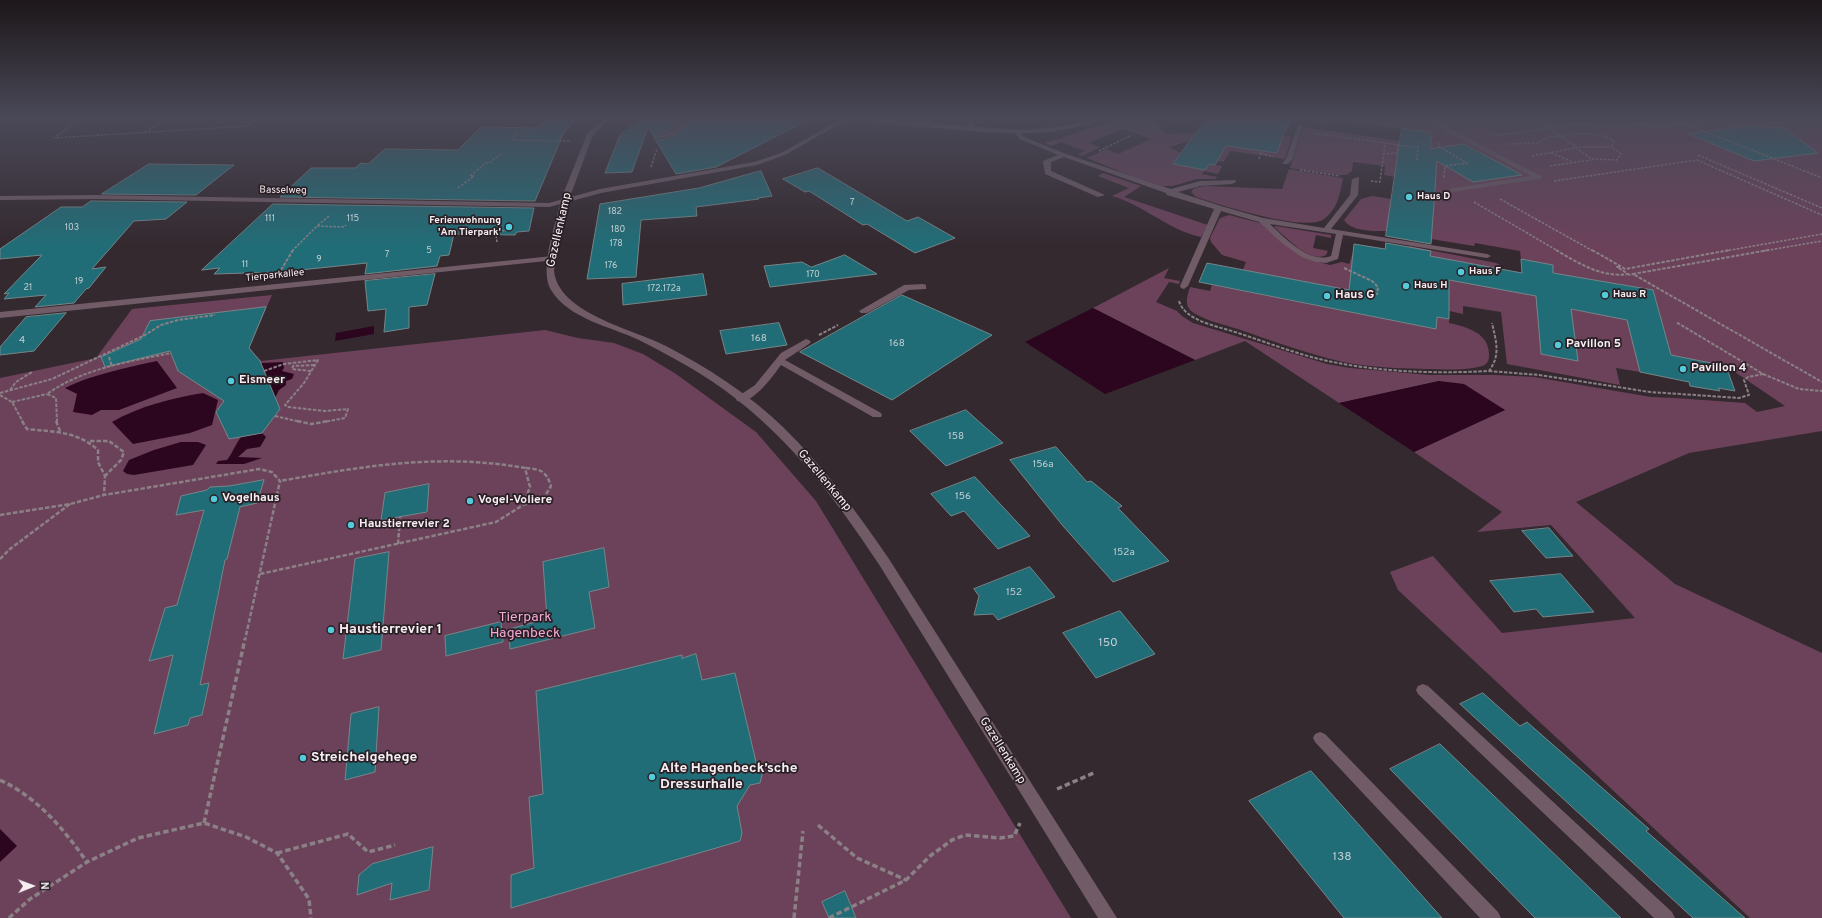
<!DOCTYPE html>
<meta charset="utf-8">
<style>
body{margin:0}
#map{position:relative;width:1822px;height:918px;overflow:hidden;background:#34292f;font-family:Overpass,sans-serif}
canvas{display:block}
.north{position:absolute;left:12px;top:866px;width:40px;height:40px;-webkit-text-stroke:3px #2a1f25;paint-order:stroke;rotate:89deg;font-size:11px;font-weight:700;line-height:16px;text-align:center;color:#f6eef2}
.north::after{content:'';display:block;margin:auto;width:14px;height:18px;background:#f6eef2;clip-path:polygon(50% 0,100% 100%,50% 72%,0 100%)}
</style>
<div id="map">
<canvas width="1822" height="918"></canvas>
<div class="north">N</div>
</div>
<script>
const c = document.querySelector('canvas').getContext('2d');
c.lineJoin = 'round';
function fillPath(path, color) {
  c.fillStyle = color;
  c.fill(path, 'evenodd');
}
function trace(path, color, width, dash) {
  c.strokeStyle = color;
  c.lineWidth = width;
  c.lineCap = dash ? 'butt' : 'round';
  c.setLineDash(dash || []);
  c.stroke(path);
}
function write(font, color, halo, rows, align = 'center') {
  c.font = font + ' Overpass,sans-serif';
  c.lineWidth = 3.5;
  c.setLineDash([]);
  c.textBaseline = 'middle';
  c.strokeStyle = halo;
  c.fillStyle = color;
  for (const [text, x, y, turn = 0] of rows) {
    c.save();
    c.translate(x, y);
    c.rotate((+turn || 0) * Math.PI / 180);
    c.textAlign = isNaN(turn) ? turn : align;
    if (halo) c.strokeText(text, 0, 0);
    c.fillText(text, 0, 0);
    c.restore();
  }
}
fillPath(new Path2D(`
 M1121 118H1153L1166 134 1246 133 1252 118H1258L1248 142 1196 139 1169 147 1181 153 1173 164 1205 170 1210 164 1222 166 1218 174 1204 171 1202 174 1217 177 1216 179H1197L1173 186H1163L1134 177 1087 158 1106 149 1118 154 1151 139 1123 129 1089 143 1100 147 1082 156 1078 154 1085 151 1061 142 1051 146 1045 143Z
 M1321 118 1607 119 1615 123 1648 118H1811L1822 120V431L1689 453 1576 502 1675 584 1822 653V918H1750L1398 590 1390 572 1433 556 1502 633 1635 618 1551 525 1477 532 1502 512 1414 452 1505 410 1439 381 1339 403 1245 341 1195 360 1093 308 1169 268 1164 278 1180 281 1179 284 1169 282 1156 302 1177 311 1182 316 1193 323 1327 364 1350 368 1429 375H1495L1534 377 1651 397 1675 398 1745 403 1757 412 1785 406 1726 366 1635 349 1640 372 1616 368 1620 385 1507 364 1501 312 1463 306V314L1449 311 1421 275 1557 299 1558 307 1663 326 1653 290 1553 273 1552 265 1521 259 1520 251 1475 243 1474 246 1431 239 1436 163 1429 161 1432 133 1332 119 1330 124 1319 123Z
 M1303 127 1415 143 1395 177 1384 175 1385 166 1353 162 1352 171 1346 175H1339L1290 168Z
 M1283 135 1292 136 1285 159 1230 151 1224 162 1212 160 1223 145 1277 153Z
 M1289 169 1343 178C1340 193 1338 209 1324 219 1304 233 1219 204 1196 197L1191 192 1194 188 1205 186 1282 189Z
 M1103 173 1141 186 1124 197 1208 225 1201 237C1168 230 1144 205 1112 196L1129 188 1098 176Z
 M1372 196 1392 199 1387 231C1375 231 1351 232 1344 220L1361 199Z
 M1229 215 1260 223 1303 258 1330 265 1342 262 1349 264 1353 253 1391 298 1243 270 1246 262 1222 255 1211 242 1210 238 1220 218Z
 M1276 226 1331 235V238L1316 235 1313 248 1328 251 1326 255C1310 264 1285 236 1274 227Z
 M1409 246 1496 263 1500 265V269L1408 253Z
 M1212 285 1436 329 1437 317 1449 319V323C1467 327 1490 333 1489 356 1489 363 1485 366 1478 367 1461 371 1441 369 1424 369 1392 368 1358 367 1327 358 1297 350 1267 339 1238 329 1225 325 1200 319 1190 310 1184 303 1188 294 1190 287L1210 291Z
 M272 295 249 348 261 361 545 330 578 338 614 343 643 354 676 374 756 432 816 501 1071 918H0V378L96 358 132 309Z`), '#6c425b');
fillPath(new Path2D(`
 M1093 308 1195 360 1105 394 1025 342Z
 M374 326V334L335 341 336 333Z
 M157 361 177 388 119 410H101L92 415 73 412 77 394 65 388C94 374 125 368 157 361Z
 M283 362 284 368 282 371 294 374 292 379 286 381V385L279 390 275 398 261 363Z
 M1439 381 1464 384 1505 410 1414 452 1339 403Z
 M203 393 218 400 212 425 190 433 133 444 112 422C140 406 172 398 203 393Z
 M262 433 266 437 260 447 247 449 238 457 262 458 244 464H216L218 461 227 460C233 452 235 445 241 437Z
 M181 442H198L206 445 193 465 134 475 127 474 123 471 129 460 154 450Z
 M0 829 17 846 0 862Z`), '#2c051f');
trace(new Path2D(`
 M1544 118 1613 121
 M1625 120 1647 118`), '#2c051f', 4.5);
const building = new Path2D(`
 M548 118H577L564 132 535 201 280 197 311 168H355L361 163 368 164 385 149 458 150 481 127 536 128Z
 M642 118H684L673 128 658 135V139L664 140 678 133 693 118H812L716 167 676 174 648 127 632 172 605 173 620 135Z
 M1207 118H1276L1292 120 1283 135 1277 153 1226 146 1215 165 1210 164 1205 170 1173 164Z
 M1745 126 1784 128 1818 153 1754 161 1689 134Z
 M1402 128 1432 133 1430 149 1464 144 1522 175 1473 182 1437 161 1431 244 1386 236Z
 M149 164 234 165 196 195 102 194Z
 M818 168 907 221 918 217 955 238 915 253 867 224 863 225 809 191 805 192 783 179Z
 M761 171 772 196 758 198 759 199 696 207 697 216 641 220 636 277 587 279 600 204 699 188Z
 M91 201 187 202 166 219 134 221 92 269 106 267 89 288 86 289 74 303 35 307 46 295 4 299 9 293 4 294 42 255 0 259V249L61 207H82Z
 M273 204 534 208 529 231 517 232 515 235 454 234 449 255 440 256 437 266 365 274 367 263 281 272 214 274 220 268 202 270Z
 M1386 243 1431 251 1430 256 1522 273 1521 259 1553 265V273L1653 290 1671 355 1726 366 1735 391 1718 388 1720 391 1690 386 1689 382 1640 372 1627 320 1571 309 1578 361 1541 354 1536 296 1449 280V319L1437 317 1436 329 1199 282 1207 263 1349 290 1354 244 1385 249Z
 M845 255 877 274 770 287 764 266 802 262 811 267Z
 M435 274 427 305 409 307V328L384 332 386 309 368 311 365 281Z
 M703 274 707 295 623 305 622 284Z
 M902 295 992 335 892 400 800 352Z
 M266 307 249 348 260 361 280 409 262 433 229 439 216 412 224 401 178 371 170 351 105 367 101 357 141 339 150 321Z
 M66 313 34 351 0 355V347L26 317Z
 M779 323 787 345 726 354 720 331Z
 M966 410 1003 443 946 466 910 431Z
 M1056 447 1087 482 1091 481 1122 506 1118 508 1169 561 1113 582 1063 526 1010 460Z
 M975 477 1030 536 998 549 964 511 951 516 931 494Z
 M264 480 257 503 240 507 227 559 225 560 200 685 209 683 202 715 190 718 188 725 154 734 173 655 149 661 165 608 177 605 204 510 176 515 181 496 207 490 210 487 229 486Z
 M429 484 427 512 381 520 385 493Z
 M1549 528 1573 556 1546 558 1522 531Z
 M604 548 609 587 589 592 595 628 510 649 509 629 547 619 543 562Z
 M389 552 381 650 343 659 355 559Z
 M1030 567 1055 597 998 620 993 614 974 615 979 596 974 589Z
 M1561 574 1594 612 1543 617 1536 609 1514 612 1490 581Z
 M1120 611 1155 654 1096 678 1063 633Z
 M501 622 503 642 446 656 445 636Z
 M696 654 702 680 735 673 757 766 763 771 760 783 750 785 737 806 742 833 740 841 511 908V875L534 868 529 797 543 794 536 691 682 655V658Z
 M1483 693 1520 726 1527 722 1649 829 1646 831 1745 918H1693L1460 704Z
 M379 707 375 772 345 780 351 714Z
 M1440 744 1621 918H1535L1390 769Z
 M1311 771 1442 918H1344L1249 801Z
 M433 847 429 890 390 900 392 883 357 895 359 875 372 864Z
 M845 891 856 918H829L822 902Z`);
fillPath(building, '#216d77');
trace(building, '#758689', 1);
trace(new Path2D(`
 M81 118 54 138 247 126 258 118
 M1616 118C1652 132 1687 123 1724 118
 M1773 118 1808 123
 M1684 123 1822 178
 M1549 128 1560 136C1581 133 1593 131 1613 140L1612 147 1621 154 1617 160 1591 159 1574 146
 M145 132 168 118
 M512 133H518L511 140 570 141
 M1314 133 1414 147
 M1492 136 1549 128 1538 118
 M1439 143 1438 146 1467 163 1445 166 1444 178
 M1508 144 1537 143 1549 137 1560 136 1576 146
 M1099 151 1132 135
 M1261 153 1273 157
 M1551 153 1571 161
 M1383 154 1397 153 1398 145
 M1698 155 1822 208
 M1532 156 1581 147H1612
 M1259 159 1261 151
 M1417 160 1418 143
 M1550 166 1591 160
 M651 167 657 149
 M1300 170 1340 176
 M1371 181 1380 182 1385 143
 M1554 181 1697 160 1822 215
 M458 188 474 176H470L486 163H489L502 153
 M1500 199 1593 251
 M1474 202 1558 251
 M329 216 317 226 344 227 346 225
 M497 242 496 234 499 230 506 231
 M292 251 317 226
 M1725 251 1822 234
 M1763 251 1822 241`), '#8a8085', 1.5, [2.5, 1.5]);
trace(new Path2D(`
 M1556 250C1578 263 1602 278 1628 274
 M1592 250 1625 269 1730 250
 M1769 250 1633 274 1822 382
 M1620 267H1617L1630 275 1633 274
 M1344 268 1372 281 1378 287 1377 295
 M281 270 293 250
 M1179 301C1185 321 1217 326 1235 332 1263 341 1291 352 1319 359 1375 372 1432 374 1489 371 1501 355 1496 341 1492 323
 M819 335 838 325
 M109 357 112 367
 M264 371 284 364 318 360 304 383 285 405 288 407 325 411 348 409 345 418 324 422
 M311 371 292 369 293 366 314 365
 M1489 371 1539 375 1650 392 1739 398 1749 395 1744 380 1748 377 1763 374 1676 322
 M1763 374 1799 389 1822 391
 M10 390 16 382 32 372
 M0 393 52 379 145 335 161 325 178 320 215 315
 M0 395 12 402 23 422
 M12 402 47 394
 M275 416 301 422
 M57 422 56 398 47 394C84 368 128 362 171 353`), '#8a8085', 2, [3.5, 1.5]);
trace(new Path2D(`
 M22 421 27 429C54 432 77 431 98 450V462L105 476 104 495
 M56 421 60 431
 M297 421 311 424 329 421
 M90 441H109L124 452 121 460 105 476
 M523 505 545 496 551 486C546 471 541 469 525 468
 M0 515 70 504 104 495 259 469 272 472 280 481 245 640
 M398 544 400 517
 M0 559 10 549 70 504
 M260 574 496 522 523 505 530 487 525 468C440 453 364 466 280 481`), '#8a8085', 2.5, [4.5, 2]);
trace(new Path2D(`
 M0 780C38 798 63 828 87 862
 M1057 789 1096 772
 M204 823 245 639
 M818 825 857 858 906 880
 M277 853 348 834 368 852 395 845
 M9 918 30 899 87 862 138 838 204 823 246 837 277 853 309 899 311 918
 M794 918 803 831
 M829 918 906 880 930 856 952 840 965 835 1000 838 1014 836 1020 823`), '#8a8085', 3.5, [5.5, 3]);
fillPath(new Path2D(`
 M686 118H692C685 127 671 140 659 138V136L674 129Z
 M931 118H937L929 126H925V124Z
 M968 118H974L972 129 969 131 966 129Z
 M1421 118H1428L1543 177 1539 179 1451 192V188H1454L1531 176Z
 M1298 124 1303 125 1292 160 1288 164H1284L1282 163 1286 159Z
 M1015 131H1019L1024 137 1066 154 1171 189 1200 181 1235 180 1236 182 1232 184 1200 186 1178 192 1221 206 1263 218 1324 228 1350 195 1352 179 1359 177 1358 195 1331 229 1487 254 1491 256 1487 258 1343 235 1338 259 1326 263 1316 262 1303 258 1283 244 1259 222 1221 211 1188 286 1184 289 1181 288 1180 286 1214 209 1167 195 1166 193 1064 157 1051 162V171L1105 195 1098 197 1045 174 1043 161 1058 155 1020 139 1014 132ZM1270 224 1336 234 1331 256C1309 264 1285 238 1270 224Z
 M923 284 926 285V289L909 290 867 313H861L859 311 904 285Z
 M806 339 809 340 811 342 809 344 785 360 881 413 882 415 881 417H873L781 365C773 376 753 405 737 401L736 399 737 397 755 385 781 353Z
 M1423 684 1428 686 1672 912 1675 918H1654L1418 694 1416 690 1418 686Z
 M1320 732 1325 734 1498 912 1501 918H1480L1315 742 1313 738 1315 734Z`), '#705b67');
fillPath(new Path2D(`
 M605 118H611L593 135 568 202 561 204 560 202 587 134Z
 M1818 118H1822V120L1819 119Z
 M553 256 557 258 556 260 0 318V312Z`), '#705b67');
fillPath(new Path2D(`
 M843 118H850L785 155 757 165 601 193 568 202 554 270C557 313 633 329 666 346 708 368 749 394 783 427 824 467 857 512 889 559L1117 918H1098L880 566C832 493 783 429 710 380 687 365 663 352 639 340 609 326 569 319 551 290 539 270 555 226 560 204L549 207 97 199 0 200V196L97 195 549 203 600 189 754 162 781 153Z
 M853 118H868L991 128 1027 130 1064 126 1097 118H1105C1101 121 1094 123 1088 124 1042 138 994 133 947 129 916 126 886 124 856 120Z`), '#705b67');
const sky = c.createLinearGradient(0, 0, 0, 246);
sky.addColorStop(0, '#1d171a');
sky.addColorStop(0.48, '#4a4958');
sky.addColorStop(1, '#4a495800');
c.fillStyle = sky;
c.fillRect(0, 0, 1822, 246);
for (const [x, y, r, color] of [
 [1409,197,4,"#53cbdb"],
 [509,227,4,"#53cbdb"],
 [1461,272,4,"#53cbdb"],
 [1406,286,4,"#53cbdb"],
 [1605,295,4,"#53cbdb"],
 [1327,296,4,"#53cbdb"],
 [1558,345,4,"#53cbdb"],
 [1683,369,4,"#53cbdb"],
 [231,381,4,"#53cbdb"],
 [214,499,4,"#53cbdb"],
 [470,501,4,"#53cbdb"],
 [351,525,4,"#53cbdb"],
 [331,630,4,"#53cbdb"],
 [303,758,4,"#53cbdb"],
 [652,777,4,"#53cbdb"]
]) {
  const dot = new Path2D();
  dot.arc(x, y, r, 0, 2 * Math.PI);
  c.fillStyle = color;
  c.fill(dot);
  trace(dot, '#2a1f25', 1.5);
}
write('9px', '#c1ced3', null, [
 ["7",852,203],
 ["182",615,212],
 ["111",270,219],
 ["115",353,219],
 ["103",72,228],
 ["180",618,230],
 ["178",616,244],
 ["5",429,251],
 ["7",387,255],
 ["9",319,260],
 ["11",245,265],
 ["176",611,266],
 ["170",813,275],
 ["19",79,282],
 ["21",28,288],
 ["172.172a",664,289]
]);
write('10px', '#f6eef2', '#2a1f25', [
 ["Basselweg",283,191,1],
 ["Tierparkallee",275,276,-6]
]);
write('bold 10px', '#f6eef2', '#2a1f25', [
 ["Haus D",1417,197],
 ["Ferienwohnung",501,221,"right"],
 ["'Am Tierpark'",501,233,"right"],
 ["Haus F",1469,272],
 ["Haus H",1414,286],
 ["Haus R",1613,295]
], 'left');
write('10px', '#c1ced3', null, [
 ["168",759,339],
 ["4",22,341],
 ["168",897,344],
 ["158",956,437],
 ["156a",1043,465],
 ["156",963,497],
 ["152a",1124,553],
 ["152",1014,593]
]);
write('12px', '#f6eef2', '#2a1f25', [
 ["Gazellenkamp",560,230,-77],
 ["Gazellenkamp",824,481,50],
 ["Gazellenkamp",1002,751,58]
]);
write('bold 12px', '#f6eef2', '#2a1f25', [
 ["Haus G",1335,296],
 ["Pavillon 5",1566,345],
 ["Pavillon 4",1691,369],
 ["Eismeer",239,381],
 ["Vogelhaus",222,499],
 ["Vogel-Voliere",478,501],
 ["Haustierrevier 2",359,525]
], 'left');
write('12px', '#c1ced3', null, [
 ["150",1108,644],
 ["138",1342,858]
]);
write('14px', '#f5aad5', '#2a1f25', [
 ["Tierpark",525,618],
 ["Hagenbeck",525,634]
]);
write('bold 14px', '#f6eef2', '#2a1f25', [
 ["Haustierrevier 1",339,630],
 ["Streichelgehege",311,758],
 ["Alte Hagenbeck’sche",660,769],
 ["Dressurhalle",660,785]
], 'left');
</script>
